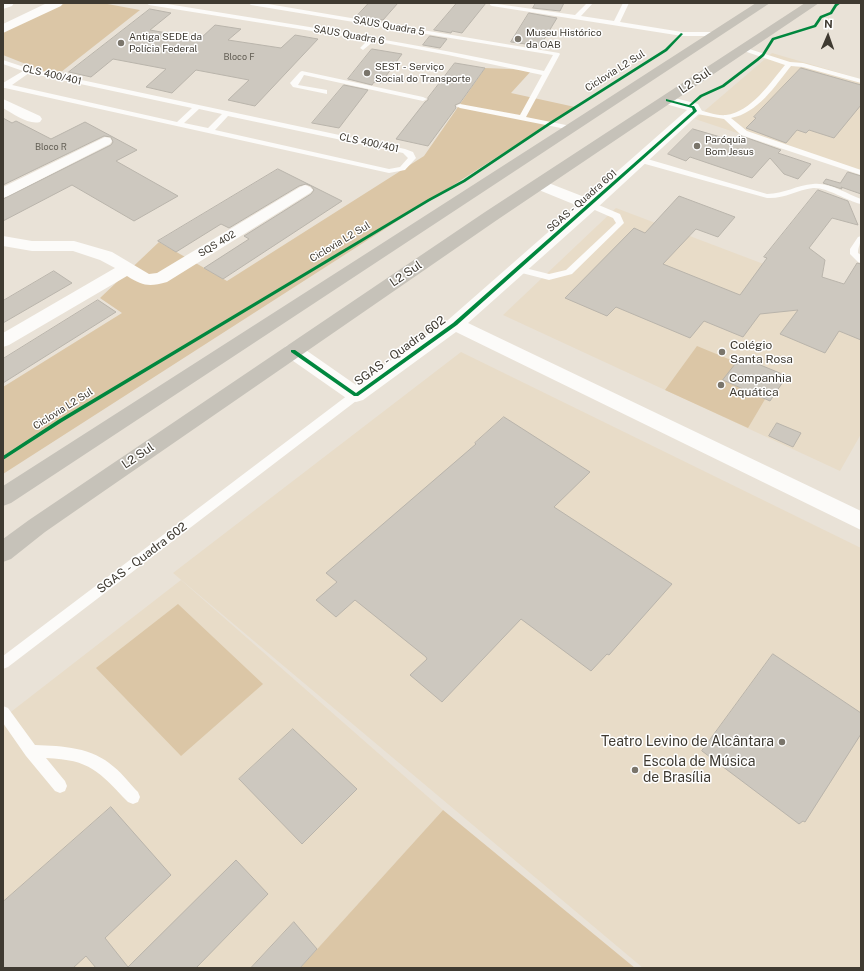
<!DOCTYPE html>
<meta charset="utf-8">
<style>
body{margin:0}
#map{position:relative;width:864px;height:971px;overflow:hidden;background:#e9e2d7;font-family:"Public Sans",sans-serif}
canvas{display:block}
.frame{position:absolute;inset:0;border:4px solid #3f3a31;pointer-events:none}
.north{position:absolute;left:808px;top:16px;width:40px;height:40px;-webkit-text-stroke:3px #fff;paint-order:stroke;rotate:2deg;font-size:11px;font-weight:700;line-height:16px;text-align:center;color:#3f3a31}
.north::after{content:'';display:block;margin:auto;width:14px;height:18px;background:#3f3a31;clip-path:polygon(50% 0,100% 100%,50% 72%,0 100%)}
</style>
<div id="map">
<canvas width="864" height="971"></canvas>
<div class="frame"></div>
<div class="north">N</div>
</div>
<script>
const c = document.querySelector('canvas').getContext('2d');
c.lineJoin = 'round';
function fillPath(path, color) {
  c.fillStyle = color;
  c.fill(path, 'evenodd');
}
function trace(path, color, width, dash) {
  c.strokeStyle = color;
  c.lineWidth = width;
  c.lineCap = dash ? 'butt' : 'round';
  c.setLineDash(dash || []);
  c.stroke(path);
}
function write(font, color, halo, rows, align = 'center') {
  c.font = font + ' "Public Sans",sans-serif';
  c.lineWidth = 3;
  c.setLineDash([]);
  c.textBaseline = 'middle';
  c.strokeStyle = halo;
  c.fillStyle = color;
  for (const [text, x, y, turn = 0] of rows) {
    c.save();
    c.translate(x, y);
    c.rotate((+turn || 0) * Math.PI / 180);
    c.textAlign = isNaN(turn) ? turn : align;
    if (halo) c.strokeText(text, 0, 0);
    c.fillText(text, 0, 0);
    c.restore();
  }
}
fillPath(new Path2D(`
 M772 53 861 79V174L695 119Z
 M616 208 861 301V434L840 471 503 315Z
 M461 352 861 548V968H643L173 573Z
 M181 580 443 810 300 968H3V718Z`), '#e8dcc8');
fillPath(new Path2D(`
 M66 3H102L140 10 56 76 3 55V30Z
 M485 68 532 70 511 93 575 107 3 474V387L122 313 100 298 159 242 227 281 424 156Z
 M697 346 777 379 748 428 665 390Z
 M178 604 263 684 181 756 96 668Z
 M443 810 635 968H300Z`), '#dbc6a6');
const building = new Path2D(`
 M369 3H398L383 20 357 16Z
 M457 3H486L462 33 452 31 451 33 434 30Z
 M536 3H564L560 11 533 8Z
 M150 9 171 13 150 30 200 39 215 25 241 29 228 40 281 48 295 35 318 39 255 106 228 100 249 80 196 70 172 93 146 87 166 69 113 59 91 77 69 72Z
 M529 13 557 18 540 46 511 42Z
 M430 36 447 39 440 48 423 45Z
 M372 49 402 54 381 83 374 82 372 85 348 79Z
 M455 63 485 68 460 103 455 105 456 108 428 146 396 139 425 102 428 100V98Z
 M801 68 861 85V105L834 138 809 130 806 133 797 130 786 143 746 128 756 118 754 117Z
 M344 85 368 90 339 128 312 123Z
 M3 118 12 123 16 121 20 123 51 139 85 122 137 150 116 161 178 196 134 221 72 185 3 221V199L111 145 113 142 111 137 104 136 3 185Z
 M693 129 734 141 739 135 781 150 778 153 811 164 798 179 784 174 770 158 752 178 690 157 686 161 668 154Z
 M278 169 342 201 223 279 204 268 249 239 244 236 311 194 314 190 311 186 306 184 299 186 229 228 221 224 176 252 158 241Z
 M848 172 861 176V194L841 187 842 189 823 183 826 179 840 183Z
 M818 190 848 201 858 225 832 218 809 248 825 260 822 277 844 284 857 263 861 264V340L839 331 825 353 780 334 798 310 760 314 743 337 704 321 690 338 616 307 607 316 565 298 634 228 645 233 679 196 735 217 718 237 696 229 663 264 740 295 767 258 764 257Z
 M54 271 72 283 3 323V301Z
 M98 300 116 312 3 383V359Z
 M741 357 787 376 770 401 723 380Z
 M504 417 590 472 554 507 672 584 609 655 607 654 591 671 521 619 442 702 410 675 427 659 426 657 355 600 336 617 316 600 337 582 326 573 476 444 475 443Z
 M777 423 801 433 793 447 769 436Z
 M773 654 861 713V734L805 822 803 821 799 824 702 751Z
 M293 729 357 789 302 844 239 779Z
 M111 807 171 875 105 938 128 967 236 860 268 894 196 968H96L86 956 73 968H3V902Z
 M294 922 317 949 300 968H251Z`);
fillPath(building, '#cdc8bf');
trace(building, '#b9b4ab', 1);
fillPath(new Path2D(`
 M146 3H161C289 24 417 43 544 71L553 55 251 5 248 3H262L559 53 560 54 526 117 571 126 575 128 571 130 460 108 456 106 460 104 520 115 542 75 448 55 374 41 363 50 360 48 368 40 149 5Z
 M490 3 575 15 587 3H593L581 16 614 21 623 3H629L620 22 682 32H715L718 34 715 36H682L492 6 490 5Z
 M743 47 790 62 803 63 861 79V83L803 67 791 66C775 86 758 113 731 118L747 131 861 170V175L741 135 724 119 692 113V109H695C705 111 716 116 726 115 751 112 770 83 785 65L741 50 740 49Z
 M3 60 30 69 405 149 413 152 416 158 405 170 389 173 5 88H3V83L23 71 3 64ZM29 73 192 108 177 122 12 85ZM199 109 222 114 208 128 184 123ZM228 116 403 153 408 158 400 167 389 169 215 130Z
 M302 71 423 97 427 99 423 101 304 75 298 85 327 90V94L293 87 290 83 300 72Z
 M638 158H644L767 194C784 194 797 185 813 184 829 182 847 194 861 199V204C847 201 827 187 813 188 797 190 784 199 767 198L638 162Z
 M588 203H594L620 214 624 223 572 274 549 280 514 271 513 269 514 267 517 266 549 274 566 270 616 223 613 218 588 207 587 205Z
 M861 236C861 243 858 247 858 253L861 255V263L858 262 850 254V249L858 237Z
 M356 391 360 392 361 395 360 398 8 667 3 669V656L352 392Z
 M3 706 8 708 35 745C63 746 92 747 114 767 123 774 130 784 138 792L140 797 138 802 133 804 128 802C98 771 91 760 46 758L65 781 67 786 65 791 60 793 55 791 26 756 3 723Z`), '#fcfbf9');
fillPath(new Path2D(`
 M3 99 40 116 42 119 40 122C28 125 14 114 3 108Z
 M105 137 110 138 112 141 110 144 8 196 3 198V187Z
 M305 185 310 187 313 190 310 193 167 282C149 287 143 286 127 276L9 345 3 347V333L115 268 100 260 73 251H32L3 246V236L32 241H74L112 252 149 274 157 273 300 187Z`), '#fcfbf9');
fillPath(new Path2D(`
 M3 3H14L12 6 3 9Z
 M47 3H63L61 6 3 33V24Z
 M667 96 698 104 702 111 597 208 468 323 861 511V530L456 332 363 400 356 402 349 400 286 356 283 351 286 346 293 344 300 346 356 385 448 320 578 206 534 188 532 185 534 182 540 180 546 182 587 198 687 110 662 103 660 100 662 97Z`), '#fcfbf9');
fillPath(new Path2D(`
 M756 3H770L11 503 3 506V486C254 325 505 165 756 3Z
 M805 3H819L497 220 107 489 45 532 11 559 3 562V539L29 520 485 212Z`), '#c6c2b9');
fillPath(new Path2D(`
 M838 3H841L837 6 832 14 822 18 816 27 774 40 764 56 758 61 724 87 702 97 691 106H694L697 111 696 112 457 325 358 396H354L291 352V350H295L356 393 453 323 693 111 692 108 666 101V99L689 105 700 95 722 85 756 59 762 54 772 38 814 25 820 16 830 12 835 4Z
 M681 33 683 34 667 51 550 125 465 182 430 201 62 422 3 460V456L58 420 428 199 463 180 548 123 665 49Z`), '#00873e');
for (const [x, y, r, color] of [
 [518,39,4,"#7a756b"],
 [121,43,4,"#7a756b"],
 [367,73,4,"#7a756b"],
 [697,146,4,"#7a756b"],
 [722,352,4,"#7a756b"],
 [721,385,4,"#7a756b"],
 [782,742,4,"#7a756b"],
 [635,770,4,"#7a756b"]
]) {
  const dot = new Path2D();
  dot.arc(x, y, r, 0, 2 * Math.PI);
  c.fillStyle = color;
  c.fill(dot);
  trace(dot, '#fff', 1.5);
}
write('9px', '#625e54', null, [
 ["Bloco F",239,57],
 ["Bloco R",51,147]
]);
write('10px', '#3f3a31', '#fff', [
 ["SAUS Quadra 5",389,26,10],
 ["SAUS Quadra 6",349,35,10],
 ["Ciclovia L2 Sul",615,71,-32],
 ["CLS 400/401",52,75,13],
 ["CLS 400/401",369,143,12],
 ["SGAS - Quadra 601",582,201,-41],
 ["Ciclovia L2 Sul",340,242,-31],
 ["SQS 402",217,244,-31],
 ["Ciclovia L2 Sul",63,409,-32]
]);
write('10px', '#3f3a31', '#fff', [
 ["Museu Histórico",526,33],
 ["da OAB",526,45],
 ["Antiga SEDE da",129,37],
 ["Polícia Federal",129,49],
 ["SEST - Serviço",375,67],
 ["Social do Transporte",375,79],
 ["Paróquia",705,140],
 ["Bom Jesus",705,152]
], 'left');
write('12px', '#3f3a31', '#fff', [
 ["L2 Sul",695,81,-34],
 ["L2 Sul",406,274,-34],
 ["SGAS - Quadra 602",400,351,-36],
 ["L2 Sul",138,456,-34],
 ["SGAS - Quadra 602",142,558,-37]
]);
write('12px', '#3f3a31', '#fff', [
 ["Colégio",730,345],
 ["Santa Rosa",730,359],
 ["Companhia",729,378],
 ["Aquática",729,392]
], 'left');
write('14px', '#3f3a31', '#fff', [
 ["Teatro Levino de Alcântara",774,742],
 ["Escola de Música",643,762,"left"],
 ["de Brasília",643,778,"left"]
], 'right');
</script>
